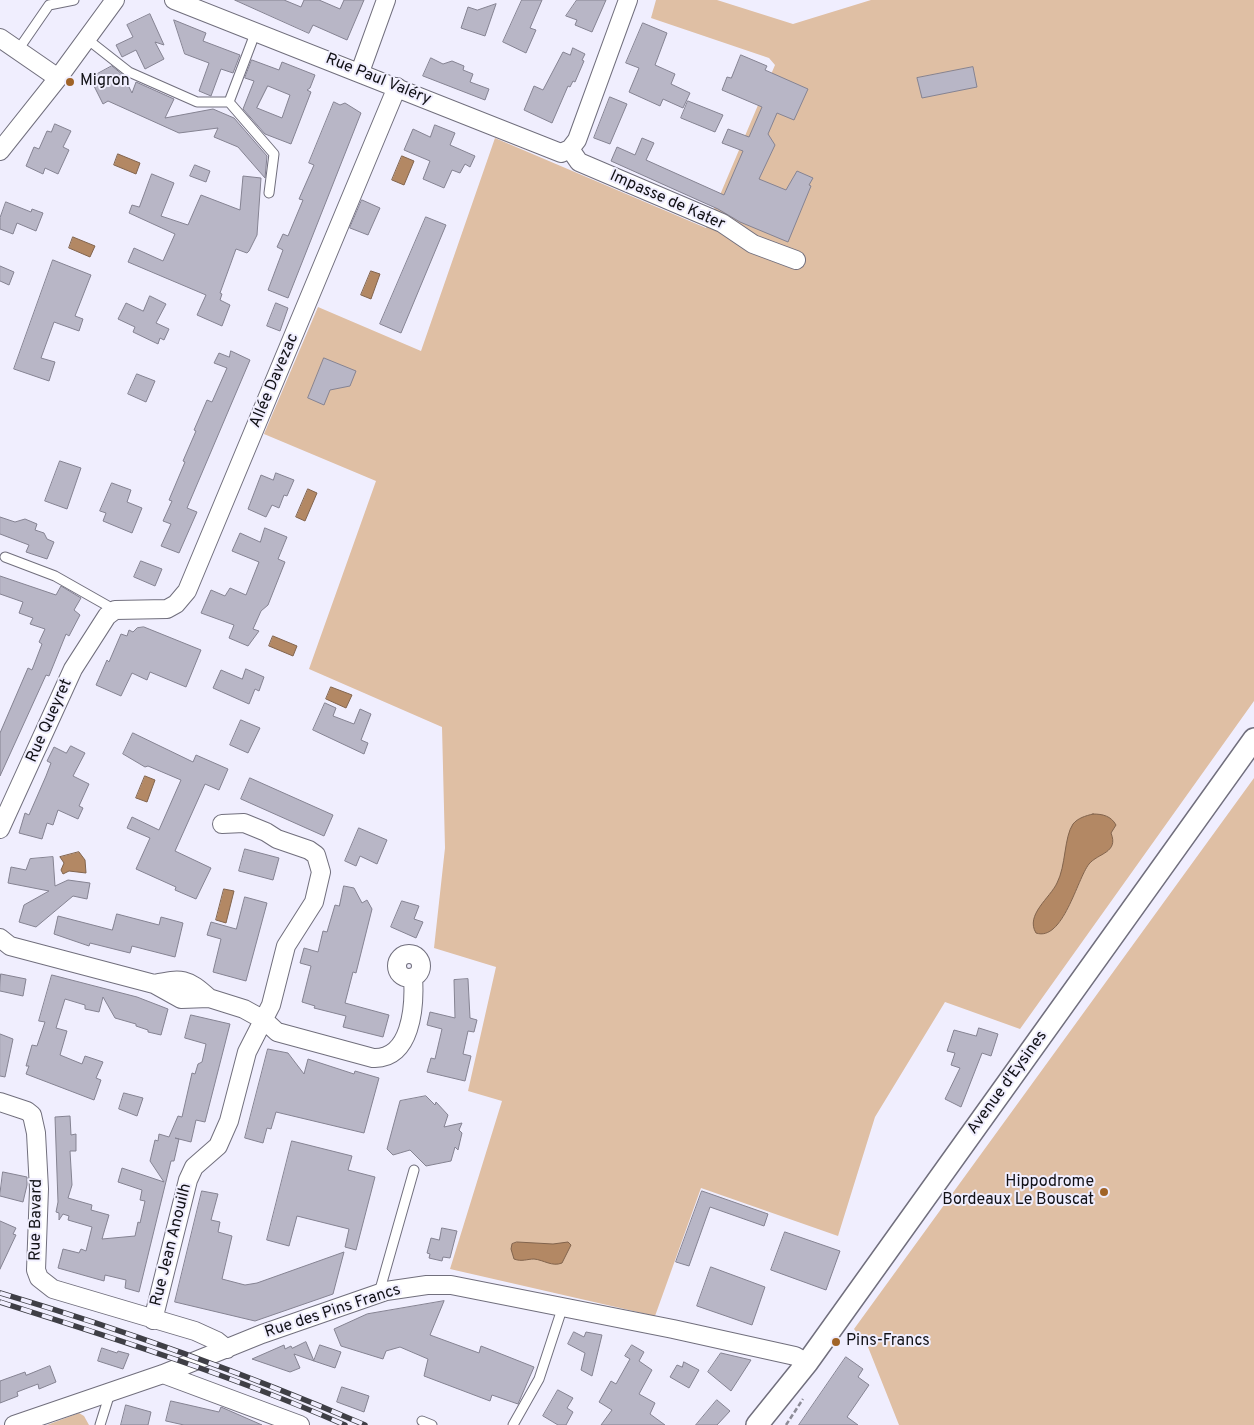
<!DOCTYPE html>
<meta charset="utf-8">
<style>
body{margin:0}
canvas{display:block;background:#f0eefe}
</style>
<canvas width="1254" height="1425"></canvas>
<script>
const c = document.querySelector('canvas').getContext('2d');
c.lineJoin = 'round';
function fillPath(path, color) {
  c.fillStyle = color;
  c.fill(path, 'evenodd');
}
function trace(path, color, width, dash) {
  c.strokeStyle = color;
  c.lineWidth = width;
  c.lineCap = dash ? 'butt' : 'round';
  c.setLineDash(dash || []);
  c.stroke(path);
}
function write(font, color, halo, rows, align = 'center') {
  c.font = font + ' Overpass,sans-serif';
  c.lineWidth = 4;
  c.setLineDash([]);
  c.textBaseline = 'middle';
  c.strokeStyle = halo;
  c.fillStyle = color;
  for (const [text, x, y, turn = 0] of rows) {
    c.save();
    c.translate(x, y);
    c.rotate((+turn || 0) * Math.PI / 180);
    c.textAlign = isNaN(turn) ? turn : align;
    if (halo) c.strokeText(text, 0, 0);
    c.fillText(text, 0, 0);
    c.restore();
  }
}
fillPath(new Path2D(`
 M656 0H717L793 24 871 0H1254V701L1020 1029 945 1002 875 1117 838 1236 701 1188 655 1316 450 1269 502 1101 468 1091 496 967 434 948 445 848 442 727 309 669 376 481 264 434 318 307 421 351 495 138 706 228 775 65 769 58 651 18Z
 M1254 778V1425H899L868 1347 854 1329Z
 M79 1413 84 1416 89 1425H47Z`), '#dfbfa4');
const water = new Path2D(`
 M118 154 140 163 136 174 114 165Z
 M402 156 414 161 404 185 392 180Z
 M73 237 95 246 90 257 69 248Z
 M371 271 380 274 371 299 361 295Z
 M308 489 317 493 305 521 296 517Z
 M273 636 297 646 293 656 269 646Z
 M331 687 352 695 346 708 326 699Z
 M145 776 155 780 147 802 136 798Z
 M1093 814C1103 814 1111 816 1116 825L1111 833C1119 853 1098 853 1089 864 1077 879 1063 942 1036 933 1025 915 1050 898 1057 883 1066 866 1064 837 1073 824 1078 818 1085 816 1093 814Z
 M79 852 85 860 86 873 69 871 63 874 61 870 64 863 60 857Z
 M224 889 234 891 226 923 216 920Z
 M517 1242 553 1244 568 1242 571 1245 562 1263C552 1267 544 1260 534 1259 527 1259 522 1262 514 1259L511 1249 512 1244Z`);
fillPath(water, '#b38864');
trace(water, '#82644d', 1);
const building = new Path2D(`
 M235 0H284L301 7 304 0H319L340 9 344 0H364L347 40 313 25 309 33Z
 M522 0H542L530 28 536 30 526 53 503 42Z
 M577 0H606L592 32 575 25 577 20 566 16Z
 M496 4 485 36 461 28 468 7 477 10Z
 M150 14 164 45 155 42 164 59 145 69 136 50 122 57 116 45 133 37 127 25Z
 M174 20 206 33 203 41 240 55 233 73 221 69 211 96 199 91 209 63 185 54Z
 M643 23 667 33 655 65 675 74 671 84 690 93 683 108 663 99 660 106 629 92 639 68 626 63Z
 M573 48 585 54 582 60 584 61 575 82 573 81 570 87 568 86 552 123 524 110 534 86 543 90 563 52 570 55Z
 M741 55 767 66 765 70 808 89 794 120 777 113 768 134 775 145 759 179 786 190 797 171 813 178 809 185 811 186 788 242 740 222 718 209 611 161 617 147 635 155 642 138 654 143 646 160 724 195 743 151 722 143 728 129 749 137 762 107 722 90 727 77 731 78Z
 M431 58 443 64 452 61 464 66 463 70 473 74 470 82 489 89 485 100 423 76Z
 M252 60 279 70 282 62 315 75 310 88 307 90 311 92 291 144 265 134 243 109 254 81 245 78ZM268 86 290 95 282 118 257 108Z
 M112 66 123 75 132 93 136 82 174 99 165 118 213 109 234 118 267 156 265 178 238 147 214 137 218 128 179 133 108 101 103 104 90 78Z
 M973 67 977 87 922 98 917 78Z
 M610 97 627 104 610 144 594 138Z
 M688 101 723 115 715 132 681 118Z
 M334 102 340 105 345 103 361 113 288 298 268 290 283 250 277 247 283 234 288 236 303 200 299 199 314 165 309 163Z
 M55 124 71 131 63 147 69 150 58 174 45 168 43 174 26 166 34 147 39 149 47 131 51 132Z
 M435 125 455 133 450 145 475 156 470 167 465 164 460 173 452 170 444 188 423 179 430 161 404 150 413 129 430 137Z
 M195 165 210 171 206 182 190 176Z
 M152 174 174 183 161 216 188 225 201 195 240 210 243 176 261 178 257 235 249 251 247 253 236 249 220 293 222 294 220 300 230 305 222 326 197 315 206 295 128 262 134 248 163 261 175 234 129 213 132 205 139 207Z
 M362 200 380 208 368 235 350 228Z
 M6 202 31 212 32 209 43 213 36 231 17 223 13 234 0 229V218Z
 M426 217 446 225 401 333 380 324Z
 M53 260 91 275 75 316 83 319 79 331 54 322 41 358 55 362 49 381 14 369Z
 M0 266 14 272 9 285 0 281Z
 M150 296 166 304 156 323 169 329 164 340 160 338 158 344 133 332 135 327 118 319 126 303 143 311Z
 M276 303 288 308 280 331 267 326Z
 M231 351 250 360 187 508 197 512 179 553 161 546 171 524 163 521 172 501 169 500 185 462 183 461 196 431 194 430 207 400 212 402 227 368 214 363 219 353 229 357Z
 M324 358 356 371 350 386 330 390 324 405 308 398Z
 M137 374 155 381 146 402 128 394Z
 M60 461 81 468 67 509 45 501Z
 M276 473 294 480 287 496 284 495 279 508 272 505 266 517 248 509 261 475 273 480Z
 M112 483 131 490 127 502 142 508 132 533 103 521 106 513 100 511Z
 M0 517 15 522 25 519 37 524 35 530 44 533 47 539 54 542 47 559 26 552 29 545 0 534Z
 M265 528 287 537 278 559 285 562 268 605 261 611 253 629 259 631 248 646 229 638 234 625 201 613 211 590 225 596 230 588 246 595 259 562 232 551 240 533 260 542Z
 M141 561 162 569 155 586 134 577Z
 M0 576 56 595 61 586 81 598 74 610 80 615 69 636 66 634 49 676 46 675 0 776V733L28 668 32 670 42 644 39 642 45 629 30 624 33 618 19 613 23 602 0 594Z
 M144 627 201 650 186 687 150 672 147 680 132 673 121 696 96 685 107 660 109 662 121 634 127 636 129 630 133 632 137 628Z
 M246 669 264 677 259 691 255 689 249 704 213 688 221 670 242 679Z
 M325 703 336 708 333 716 354 724 360 709 371 714 361 740 368 743 364 754 313 730Z
 M241 720 260 728 248 753 230 745Z
 M133 733 193 762 196 755 228 769 219 790 205 784 175 851 211 868 196 899 175 890 176 887 136 869 150 838 127 828 132 817 159 830 181 780 148 766 145 767 123 754Z
 M71 746 85 753 73 776 89 784 79 806 83 808 78 819 58 810 53 825 47 823 42 839 19 833 25 813 29 815 46 776 51 763 47 761 54 747 66 753Z
 M250 778 333 815 324 836 241 799Z
 M359 828 387 840 377 864 360 856 356 866 345 861Z
 M245 849 279 858 273 880 239 871Z
 M53 857 55 886 68 880 90 883 87 899 73 896 36 927 19 922 24 905 49 891 8 883 11 867 26 870 30 859Z
 M344 886 354 888 362 903 367 900 372 909 356 973 353 972 345 1003 389 1015 383 1037 343 1027 346 1016 314 1008 315 1006 302 1002 311 966 300 963 304 948 318 952 323 931 327 932 335 905 339 906Z
 M245 897 267 903 246 981 213 972 221 939 207 935 211 922 236 929Z
 M402 901 419 906 414 919 423 922 416 938 391 927Z
 M117 914 159 925 161 917 183 923 175 957 132 946 130 953 90 943 89 946 54 934 58 916 112 930Z
 M1 974 26 979 23 996 0 991Z
 M52 975 137 997 168 1009 161 1035 148 1032V1030L136 1026V1024L115 1018 103 997 99 1012 85 1009V1005L65 999 56 1028 67 1031 60 1055 82 1064 85 1056 103 1062 96 1078 101 1080 94 1100 26 1074 29 1066H26L32 1045 37 1046 45 1022 39 1021Z
 M468 979 470 1018 477 1020 474 1032 468 1031 463 1054 471 1056 465 1081 427 1072 431 1058 435 1059 442 1029 427 1025 430 1012 455 1018 454 980Z
 M191 1015 230 1024 205 1122 196 1120 191 1142 175 1138 179 1139 174 1161H171L139 1292 125 1288 126 1280 105 1275 104 1281 58 1268 63 1249 79 1253 81 1249 86 1251 92 1227 68 1220 69 1216 63 1214 59 1220V1213L56 1212 58 1202 55 1117 70 1116 71 1135 76 1134V1151H70L72 1185 68 1198 92 1205 91 1210 109 1215 102 1239 135 1236 138 1222 140 1223 145 1201 140 1200 142 1190 118 1182 122 1168 164 1182 150 1161 155 1140 158 1141 159 1134 169 1137 178 1116 182 1117 192 1073 195 1074 198 1064 202 1062 206 1044 185 1038Z
 M979 1028 998 1034 991 1056 982 1053 961 1107 945 1099 960 1068 951 1065 955 1053 947 1051 954 1030 976 1036Z
 M0 1034 13 1039 5 1077 0 1076Z
 M268 1049 288 1053 304 1074 308 1059 354 1074 355 1071 379 1078 364 1133 276 1112 271 1129 267 1128 263 1143 245 1138Z
 M124 1093 143 1098 137 1116 119 1109Z
 M426 1096 435 1105 436 1102 448 1115 444 1127 462 1123 459 1130 462 1133 458 1150 455 1147 451 1161 426 1166 410 1150 393 1155 387 1149 400 1101Z
 M292 1141 352 1156 348 1170 375 1177 356 1250 345 1247 349 1229 297 1216 289 1246 267 1240Z
 M3 1172 27 1177V1185L23 1202 0 1196Z
 M202 1191 218 1194 211 1220 220 1222 218 1232 232 1236 222 1279 245 1285 257 1283 344 1252 333 1294 255 1321 175 1302Z
 M702 1191 768 1214 764 1226 710 1207 689 1266 676 1262Z
 M0 1221 16 1228 13 1234 16 1235 0 1269Z
 M442 1228 457 1231 450 1258 443 1257 442 1261 429 1258 430 1254 427 1253 431 1238 439 1240Z
 M785 1232 840 1251 826 1290 771 1270Z
 M711 1267 765 1287 752 1325 697 1306Z
 M444 1301 430 1335 479 1353 481 1346 534 1367 518 1404 492 1395 490 1401 424 1376 428 1359 400 1347 386 1351 383 1359 341 1346 334 1329 367 1314Z
 M574 1332 584 1337 586 1332 602 1335 592 1376 581 1370 585 1353 568 1344Z
 M306 1342 314 1361 294 1354 300 1368 290 1372 252 1359 284 1345 285 1349 291 1346 292 1348Z
 M320 1345 341 1352 335 1368 314 1361Z
 M632 1345 644 1352 639 1361 652 1370 639 1394 655 1403 650 1414 665 1425H601L612 1410 599 1402 611 1381 616 1384 630 1359 625 1356Z
 M102 1348 117 1353 118 1351 129 1354 123 1369 98 1361Z
 M721 1353 751 1360 731 1391 708 1372Z
 M846 1357 863 1369 858 1377 869 1385 847 1417 858 1425H799Z
 M684 1362 699 1370 689 1388 670 1377 677 1365 682 1367Z
 M50 1366 56 1382 39 1389 38 1384 17 1392 18 1396 0 1403V1381L25 1372 26 1375Z
 M342 1387 369 1396 364 1412 337 1402Z
 M558 1390 573 1398 567 1408 573 1412 566 1425H558L543 1416Z
 M717 1400 730 1411 717 1425H696Z
 M171 1401 219 1412 221 1407 262 1425H184L166 1421Z
 M126 1405 151 1412 148 1425H121Z`);
fillPath(building, '#b8b6c6');
trace(building, '#858392', 1);
const service = new Path2D(`
 M256 31 229 102 274 154 269 193
 M87 39 129 72 197 102H229
 M18 50 49 5 74 0
 M5 557 55 576 115 610
 M379 1293 414 1170
 M422 1421 432 1425
 M100 1425 110 1393
 M513 1425 539 1379 563 1306`);
const minor = new Path2D(`
 M174 0 561 153 570 149 577 140 628 0
 M0 38 58 78
 M360 72 386 0
 M570 149 579 162 722 223 753 244 796 260
 M0 151 58 78 115 0
 M0 829 73 669 107 616 115 610 167 609 176 604 187 591 397 87
 M0 938 10 946 154 984 181 999 209 998 244 1009 264 1020 277 1032 373 1058C411 1060 415 1007 413 977
 M397 966a12 12 0 1 1 24 0a12 12 0 1 1-24 0Z
 M154 984C182 978 187 978 209 998
 M0 1102 27 1111 32 1115 36 1133 39 1189 36 1270 39 1278 53 1289 195 1331 217 1341 227 1349
 M153 1320 188 1180 194 1167 218 1146 229 1121 247 1052 271 1005 286 946 314 902 321 872 316 855 309 850 277 839 266 832 244 823 222 824
 M163 1374 300 1425
 M14 1425 163 1374 262 1334 386 1291 427 1285H451L673 1329 795 1356 807 1363`);
const tertiary = new Path2D(`
 M757 1425 807 1363 1254 739`);
trace(service, '#716f7d', 11);
trace(minor, '#716f7d', 20);
trace(tertiary, '#716f7d', 24);
trace(new Path2D(`
 M786 1425 803 1399`), '#8c8b96', 2.5, [5, 2.5]);
trace(service, '#fff', 9);
trace(minor, '#fff', 18);
trace(tertiary, '#fff', 21);
const rail = new Path2D(`
 M0 1293C124 1330 246 1374 365 1425
 M0 1302C117 1339 233 1376 345 1425`);
trace(rail, '#3f3f46', 5.5);
trace(rail, '#f0eefe', 4, [11]);
for (const [x, y, r, color] of [
 [70,82,5,"#a06327"],
 [1104,1192,5,"#a06327"],
 [836,1342,5,"#a06327"]
]) {
  const dot = new Path2D();
  dot.arc(x, y, r, 0, 2 * Math.PI);
  c.fillStyle = color;
  c.fill(dot);
  trace(dot, '#f0eefe', 2);
}
write('16px', '#111116', '#f0eefe', [
 ["Rue Paul Valéry",378,80,22],
 ["Impasse de Kater",667,201,24],
 ["Allée Davezac",275,381,-67],
 ["Rue Queyret",50,721,-66],
 ["Avenue d'Eysines",1008,1083,-54],
 ["Rue Bavard",37,1220,-89],
 ["Rue Jean Anouilh",172,1245,-76],
 ["Rue des Pins Francs",333,1312,-18]
]);
write('16px', '#111116', '#f0eefe', [
 ["Migron",80,82],
 ["Hippodrome",1094,1183,"right"],
 ["Bordeaux Le Bouscat",1094,1201,"right"],
 ["Pins-Francs",846,1342]
], 'left');
</script>
